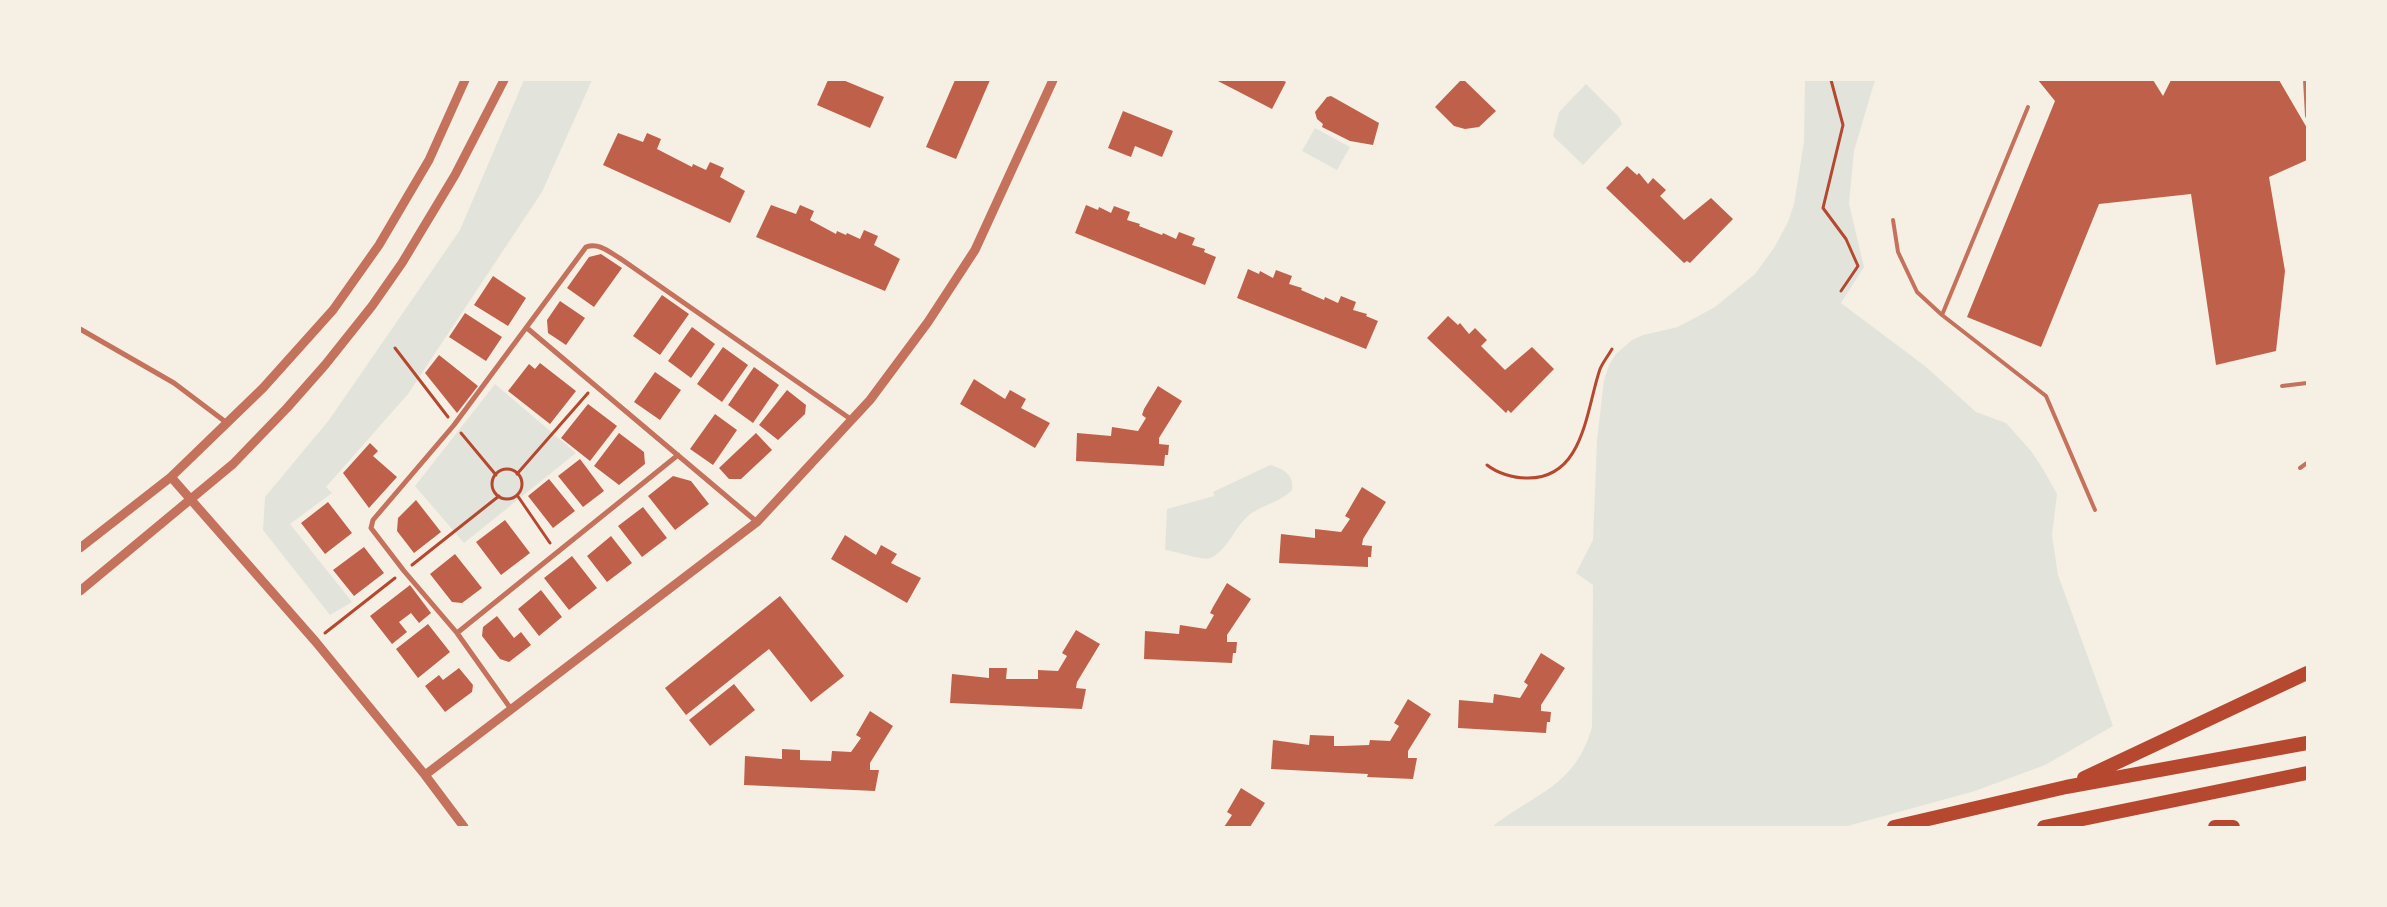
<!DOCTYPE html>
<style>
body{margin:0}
#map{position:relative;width:2387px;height:907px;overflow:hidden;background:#f6efe4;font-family:"Public Sans",sans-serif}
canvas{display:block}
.frame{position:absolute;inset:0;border:81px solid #f6efe4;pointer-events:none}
</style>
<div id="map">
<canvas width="2387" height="907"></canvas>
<div class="frame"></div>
</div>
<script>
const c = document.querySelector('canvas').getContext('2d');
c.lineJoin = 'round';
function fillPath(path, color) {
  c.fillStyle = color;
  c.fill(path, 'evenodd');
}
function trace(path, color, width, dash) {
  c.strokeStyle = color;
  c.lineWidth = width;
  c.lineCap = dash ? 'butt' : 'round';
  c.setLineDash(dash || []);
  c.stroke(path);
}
fillPath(new Path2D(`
 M524 80H592L542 192 408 394 326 487 332 493 290 524 352 602 330 615 263 530 265 497 329 420 460 230Z
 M1805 80H1875L1854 151 1849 204 1864 267 1841 303 1925 366 1976 412 2006 423 2031 451 2043 469 2057 494 2052 535 2058 575 2113 726 2045 765 1975 791 1844 827H1492C1536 792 1575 787 1592 727L1593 585 1576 573 1593 540 1597 440 1604 380 1609 365 1616 354 1632 340 1643 335 1678 327 1715 307 1755 274 1774 248 1788 222 1794 204 1804 142Z
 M1586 84 1619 117 1622 124 1583 165 1553 136 1559 112Z
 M1315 128 1350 147 1337 170 1302 151Z
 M495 384 576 453 464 543 415 486Z
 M1270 465C1282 468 1295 475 1292 490 1280 503 1259 505 1246 518 1234 529 1226 552 1210 558 1202 561 1175 551 1165 550L1167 509 1214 496 1213 492Z`), '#e2e4dc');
fillPath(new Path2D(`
 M828 80H843L884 97 870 128 817 105Z
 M955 80H990L956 159 926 147Z
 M1216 80H1282L1286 82 1272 109Z
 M1461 80H1464L1496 111 1479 127 1465 129 1454 126 1435 107Z
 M2038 80H2153L2163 96 2171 80H2279L2307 128V160L2269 177 2285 271 2276 351 2216 365 2191 194 2099 204 2041 347 1967 317 2055 101Z
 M1331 96 1379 123 1373 145 1350 141 1322 127 1323 124 1317 119 1315 112 1327 97Z
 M1123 111 1173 131 1162 157 1135 146 1131 157 1108 148Z
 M618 133 643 142 647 133 661 139 657 149 692 167 693 164 706 170 710 162 724 168 720 177 745 191 730 223 603 165Z
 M1627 166 1637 175 1639 173 1648 184 1653 178 1666 190 1660 196 1684 220 1711 198 1733 219 1690 263 1687 261 1684 263 1606 188Z
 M771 205 796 214 800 205 814 211 810 220 836 234 837 231 846 235 847 233 860 239 864 230 878 236 874 245 900 259 885 291 756 237Z
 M1086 205 1098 210 1099 207 1111 213 1114 206 1130 212 1127 220 1140 224 1139 226 1162 235 1163 233 1176 239 1179 232 1195 238 1192 245 1205 249 1204 252 1216 257 1205 285 1075 233Z
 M601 254 622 268 594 307 567 288 589 257Z
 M1248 269 1259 274 1260 271 1273 278 1276 270 1292 276 1289 284 1302 288 1301 290 1324 300 1325 297 1338 303 1341 296 1356 302 1353 310 1367 314 1366 316 1378 321 1366 349 1237 298Z
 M493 276 526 298 508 326 474 305Z
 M662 295 689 314 660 355 633 336Z
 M560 301 585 318 566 345 548 333 547 320Z
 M465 313 502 337 486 361 449 337Z
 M1448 316 1458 325 1460 323 1469 334 1475 328 1487 340 1481 346 1505 370 1532 347 1554 369 1511 413 1508 410 1506 413 1427 338Z
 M692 327 715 344 691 378 668 361Z
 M723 347 748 365 722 402 697 384Z
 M439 355 478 386 457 413 425 373Z
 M540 363 576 391 550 424 508 391 529 364 535 369Z
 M754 367 779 385 753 423 728 405Z
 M655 372 681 390 660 420 634 402Z
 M974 379 1005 399 1010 390 1026 399 1021 408 1050 423 1035 448 960 404Z
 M1158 386 1182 401 1159 438V444L1169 445 1168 455H1165L1164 466 1076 461 1077 433 1111 436 1112 427 1138 431 1146 418 1142 415 1144 409Z
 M787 390 806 405 805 414 778 440 759 425Z
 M588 404 617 426 590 461 561 438Z
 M715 414 737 430 713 465 690 449Z
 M619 433 644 452 645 464 619 485 594 466Z
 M756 433 772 450 741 479H729L719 468Z
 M370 443 378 451 373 456 397 477 369 508 343 473Z
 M580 459 604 491 583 507 558 476Z
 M673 476 691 481 709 504 675 530 648 496Z
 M549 479 575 511 553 528 528 496Z
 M1362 487 1386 502 1363 539 1362 545 1372 546 1371 557H1368V567L1279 563 1281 534 1315 538V529L1341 532 1350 519 1345 516 1348 511Z
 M416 500 441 532 414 553 397 531 398 518Z
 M328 502 352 533 325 554 301 523Z
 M643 507 667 538 642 557 618 526Z
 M505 520 530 553 501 575 476 542Z
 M845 535 876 555 881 545 897 554 891 563 921 578 907 603 831 559Z
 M611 536 632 563 607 582 587 556Z
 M364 547 384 573 354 596 333 570Z
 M455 554 482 588 462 603 452 602 430 574Z
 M572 556 597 588 569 610 544 578Z
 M1227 583 1251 599 1227 635V642H1237L1236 653H1233L1232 663 1144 659 1145 631 1179 634 1180 625 1206 629 1214 615 1210 613 1213 607Z
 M410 585 431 613 419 623 411 613 399 622 407 632 392 644 370 616Z
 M541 590 562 617 539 636 518 609Z
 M780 596 844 676 811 702 769 649 686 715 665 688Z
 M497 616 514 638 521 632 531 645 509 662 500 659 482 636 483 627Z
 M428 624 450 652 418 678 396 649Z
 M1076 630 1100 644 1077 682 1076 688 1086 689 1082 709 950 703 952 674 989 678V668H1007L1006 679H1038V670L1058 671 1067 656 1062 653Z
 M1541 653 1565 668 1541 705V711L1551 712 1550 722H1547L1546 733 1458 728 1459 700 1493 703 1494 694 1520 698 1528 685 1524 682Z
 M459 668 473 685 472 692 445 712 425 686 439 675 443 680Z
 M734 684 755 710 710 746 689 720Z
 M1408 699 1431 714 1408 751V758H1417L1413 779 1367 777 1368 774 1271 769 1273 740 1309 745 1310 735 1334 736V746H1342L1369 745 1370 740 1390 741 1399 726 1394 723Z
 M870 711 893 726 870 763V770H879L875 791 744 785 745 756 782 759V749L800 750V760L831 761 832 751 851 752 861 738 856 735Z
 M1241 788 1265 803 1250 827H1224L1232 815 1227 812Z`), '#bf614a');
trace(new Path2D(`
 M1831 80 1843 125 1823 208 1846 239 1858 266 1841 291
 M395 348 448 417
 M461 433 496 475
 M1487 465C1497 473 1513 478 1526 478 1584 480 1586 410 1600 369 1603 362 1608 356 1612 349
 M492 484a15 15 0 1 1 30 0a15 15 0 1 1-30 0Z
 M517 474 588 393
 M517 495 550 543
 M412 565 499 496
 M325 633 395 578`), '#b5482f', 3);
trace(new Path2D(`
 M2305 80 2307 116
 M1893 220 1898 252 1917 292 1942 315 2046 396 2095 510
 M1942 315 2028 107
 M2282 386 2307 383
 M2300 468 2307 463`), '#c5725c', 4);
trace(new Path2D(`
 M527 328 757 522
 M80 329 174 383 227 423
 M457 633 678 455
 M511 709 457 633 404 571 371 528 373 520 454 425 586 247C599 242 609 252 621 259L852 420`), '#c5725c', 5);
trace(new Path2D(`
 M171 477 315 641 425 775 464 827
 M80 548 171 477 263 388 333 310 379 245 429 160 465 80
 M80 591 233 464 287 408 325 365 372 306 402 263 455 175 504 80
 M425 775 757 522 870 400 928 322 975 250 1053 80`), '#c5725c', 9);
trace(new Path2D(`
 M2084 778 2307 673
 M1894 827 2066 787 2307 743
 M2044 827 2307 773
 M2215 827H2233`), '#b5482f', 14);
</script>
